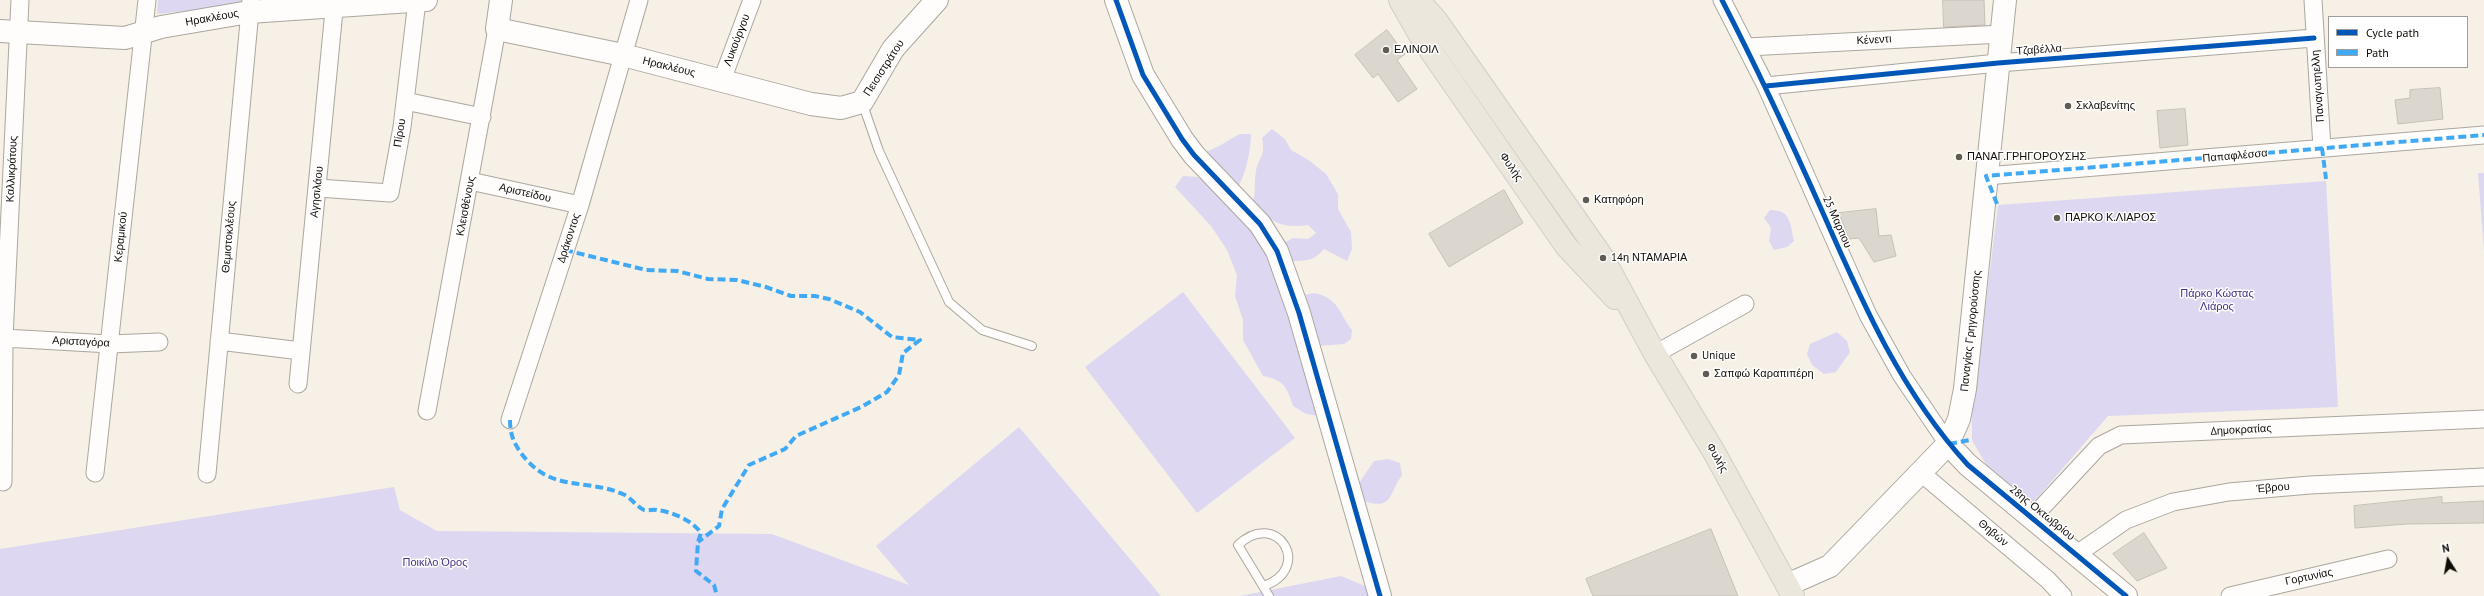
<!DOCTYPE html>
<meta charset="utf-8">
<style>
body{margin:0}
#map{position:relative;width:2484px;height:596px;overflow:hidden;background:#f6f0e6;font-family:"PT Sans",sans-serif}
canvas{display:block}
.legend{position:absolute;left:2328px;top:16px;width:140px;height:52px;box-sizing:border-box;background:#fff;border:1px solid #9f9e9b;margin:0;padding:5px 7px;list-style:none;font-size:12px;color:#0f0c06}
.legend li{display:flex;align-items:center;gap:8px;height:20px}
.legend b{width:20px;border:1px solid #9f9e9b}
.north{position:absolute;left:2428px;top:540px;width:40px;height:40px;-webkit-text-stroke:3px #fff;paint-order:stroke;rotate:349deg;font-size:11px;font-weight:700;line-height:16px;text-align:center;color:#0f0c06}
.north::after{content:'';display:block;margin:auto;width:14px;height:18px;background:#0f0c06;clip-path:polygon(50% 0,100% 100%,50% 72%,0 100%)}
</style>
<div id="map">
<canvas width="2484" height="596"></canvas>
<ul class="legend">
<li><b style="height:5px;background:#0057b8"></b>Cycle path</li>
<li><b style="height:5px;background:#3fa9f5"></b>Path</li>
</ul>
<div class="north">N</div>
</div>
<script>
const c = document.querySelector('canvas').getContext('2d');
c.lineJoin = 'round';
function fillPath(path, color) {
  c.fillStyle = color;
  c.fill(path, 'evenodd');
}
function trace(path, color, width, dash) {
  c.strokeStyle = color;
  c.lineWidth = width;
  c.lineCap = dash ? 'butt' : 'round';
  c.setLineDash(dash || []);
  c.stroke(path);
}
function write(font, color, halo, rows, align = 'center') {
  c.font = font + ' "PT Sans",sans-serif';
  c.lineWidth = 3;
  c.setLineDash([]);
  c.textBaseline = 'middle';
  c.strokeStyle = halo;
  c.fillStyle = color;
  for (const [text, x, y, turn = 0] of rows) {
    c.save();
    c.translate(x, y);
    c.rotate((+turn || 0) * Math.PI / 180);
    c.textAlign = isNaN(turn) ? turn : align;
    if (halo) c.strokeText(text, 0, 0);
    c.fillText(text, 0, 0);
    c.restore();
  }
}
fillPath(new Path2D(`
 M158 0H246V5L157 14Z
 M1272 129 1285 139 1291 150 1310 161 1326 174 1338 194V209L1351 232 1352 249 1347 261 1324 249C1315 260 1307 261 1293 261L1282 244 1293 238 1308 239 1316 233 1308 225C1283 229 1269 222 1253 203 1256 190 1254 182 1256 171 1259 155 1266 158 1262 138Z
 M1240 134H1251C1251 149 1246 174 1238 187L1205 152C1218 148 1228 140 1240 134Z
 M2478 173H2484V251Z
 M1183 176 1197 177 1212 184 1268 249 1320 416 1306 414 1293 406C1287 387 1284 380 1263 376L1243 340V320L1235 296 1237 275 1227 250 1211 226 1175 187Z
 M2326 181 2338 407 2108 416 2031 505 1993 477 1972 440V414L1998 205Z
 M1770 210C1791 210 1790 223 1794 241L1787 247 1774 250 1769 241 1771 228 1764 218Z
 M1183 292 1295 438 1197 513 1085 367Z
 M1314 293C1339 298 1338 312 1352 330L1351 339 1344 344 1318 346 1303 295Z
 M1837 332 1847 341 1850 352 1836 372 1824 374 1812 365 1807 354 1810 344Z
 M1019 427 1161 596H0V549L394 487 400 510 437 531 772 534 909 585 876 546Z
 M1388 459 1400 463 1402 475C1389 493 1393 511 1364 501L1359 483 1374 461Z
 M1341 576 1389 596H1240Z`), '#ded7f1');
const building = new Path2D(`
 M1943 0H1984L1985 25 1944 27Z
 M1387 30 1405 54 1397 60 1417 89 1398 102 1378 74 1373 78 1355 55Z
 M2440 88 2443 119 2398 124 2395 100 2410 98V90Z
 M2185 109 2188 145 2160 148 2157 111Z
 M1504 190 1523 223 1449 267 1429 234Z
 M1876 209 1879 236 1891 235 1896 256 1874 262 1859 238 1849 239 1839 213Z
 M2442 497V503L2484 501V523L2407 524 2355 528 2354 506Z
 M1711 529 1738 596H1593L1586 579Z
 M2144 533 2167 568 2137 581 2113 554Z`);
fillPath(building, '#dbd7cf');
trace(building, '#c5c0b8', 1);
const lane = new Path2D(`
 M862 102 879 151 949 302 982 330 1032 346
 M1264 586C1314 568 1277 508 1238 545L1269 596`);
const street = new Path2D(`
 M1722 0 1766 86 1868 315 1902 376 1948 444
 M2313 0 2322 148
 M1747 47 2002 34
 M722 80 752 0
 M1766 86 1998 63 2314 38
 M405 101 482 117
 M1986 176 2484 135
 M470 181 580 205
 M318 188 390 193 402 127 417 1
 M4 338 110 344 159 342
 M219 341 301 351
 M1655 354 1745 304
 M298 384 335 0
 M427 411 497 29
 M510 420 580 205 639 0
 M1920 472 2048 580 2063 596
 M95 473 147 0
 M207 474 251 0
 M3 482 4 338 20 0
 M2032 518 2099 446 2121 435 2484 419
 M2077 554 2126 520 2173 502 2229 492 2310 485 2484 477
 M2230 596 2388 559`);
const secondary = new Path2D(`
 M501 0 497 29 623 55 811 104 841 108 862 102 893 49 937 0
 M1116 0 1143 75 1182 139 1194 155 1260 224 1277 251 1299 313 1380 596
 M0 31 125 38 161 27 249 12 426 0
 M1948 444 1968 465 2126 596
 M1787 585 1830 566 1948 444 1959 419 1965 389 2005 0`);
const primary = new Path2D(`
 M1400 0 1421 37 1566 246 1615 298
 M1418 0 1436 20 1603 258 1655 354 1714 452 1793 596`);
trace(lane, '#aba79f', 10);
trace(street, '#aba79f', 19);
trace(secondary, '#aba79f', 24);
trace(primary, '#d1cec9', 24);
trace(lane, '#fefdfb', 8);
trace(street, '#fefdfb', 17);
trace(secondary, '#fefdfb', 22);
trace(primary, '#ebe7dd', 22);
trace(new Path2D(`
 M2322 148 2326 179
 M1997 204 1986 176 2484 135
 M565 250 646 270 677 271 708 279 737 280 766 287 791 296H815L829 299 860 312 892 337 920 340 903 353 899 375 887 392 861 407 796 436 785 449 749 465 722 509 719 526 698 542
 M510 420C510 433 513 442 521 453 551 494 586 477 625 495 632 499 637 507 644 510 648 511 653 509 657 510 672 512 692 520 701 533L698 542 696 571 714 585 717 596
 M1949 444 1970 440`), '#3fa9f5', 4, [8, 4]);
trace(new Path2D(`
 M1116 0 1143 75 1182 139 1194 155 1260 224 1277 251 1299 313 1380 596
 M1722 0C1758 70 1791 141 1823 213 1862 302 1901 392 1968 465L2126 596
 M1766 86 1998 63 2314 38`), '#0057b8', 5);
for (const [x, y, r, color] of [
 [1386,50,4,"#605c54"],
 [2068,106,4,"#605c54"],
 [1959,157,4,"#605c54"],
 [1586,200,4,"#605c54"],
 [2057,218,4,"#605c54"],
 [1603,258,4,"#605c54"],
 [1694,356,4,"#605c54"],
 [1706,374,4,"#605c54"]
]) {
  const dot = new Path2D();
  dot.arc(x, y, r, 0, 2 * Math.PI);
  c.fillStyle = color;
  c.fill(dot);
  trace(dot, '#fff', 1.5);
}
write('11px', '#0f0c06', '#fff', [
 ["Ηρακλέους",212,18,-10],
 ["Λυκούργου",737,40,-69],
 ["Κένεντι",1874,40,-3],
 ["Τζαβέλλα",2039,50,-4],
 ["Ηρακλέους",669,67,14],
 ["Πεισιστράτου",884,68,-57],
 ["Παναγωτηελλη",2318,86,-94],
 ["Πίρου",400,133,-81],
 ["Παπαφλέσσα",2235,156,-5],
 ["Φυλής",1511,167,55],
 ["Καλλικράτους",12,169,-87],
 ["Αγησιλάου",317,192,-84],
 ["Αριστείδου",525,193,13],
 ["Κλεισθένους",466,206,-79],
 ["25 Μαρτιου",1837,222,66],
 ["Κεραμικού",121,237,-84],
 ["Θεμιστοκλέους",229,237,-85],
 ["Δράκοντος",569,238,-72],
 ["Παναγίας Γρηγορούσσης",1971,331,-84],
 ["Αρισταγόρα",81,342,3],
 ["Δημοκρατίας",2241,430,-3],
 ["Φυλής",1717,458,60],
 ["Έβρου",2273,488,-5],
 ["28ης Οκτωβρίου",2042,513,39],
 ["Θηβών",1993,533,40],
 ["Γορτυνίας",2309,577,-12]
]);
write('11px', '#0f0c06', '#fff', [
 ["ΕΛΙΝΟΙΛ",1394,50],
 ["Σκλαβενίτης",2076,106],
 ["ΠΑΝΑΓ.ΓΡΗΓΟΡΟΥΣΗΣ",1967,157],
 ["Κατηφόρη",1594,200],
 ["ΠΑΡΚΟ Κ.ΛΙΑΡΟΣ",2065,218],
 ["14η ΝΤΑΜΑΡΙΑ",1611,258],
 ["Unique",1702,356],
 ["Σαπφώ Καραπιπέρη",1714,374]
], 'left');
write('11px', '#482f87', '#fff', [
 ["Πάρκο Κώστας",2217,294],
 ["Λιάρος",2217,307],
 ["Ποικίλο Όρος",435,563]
]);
</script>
